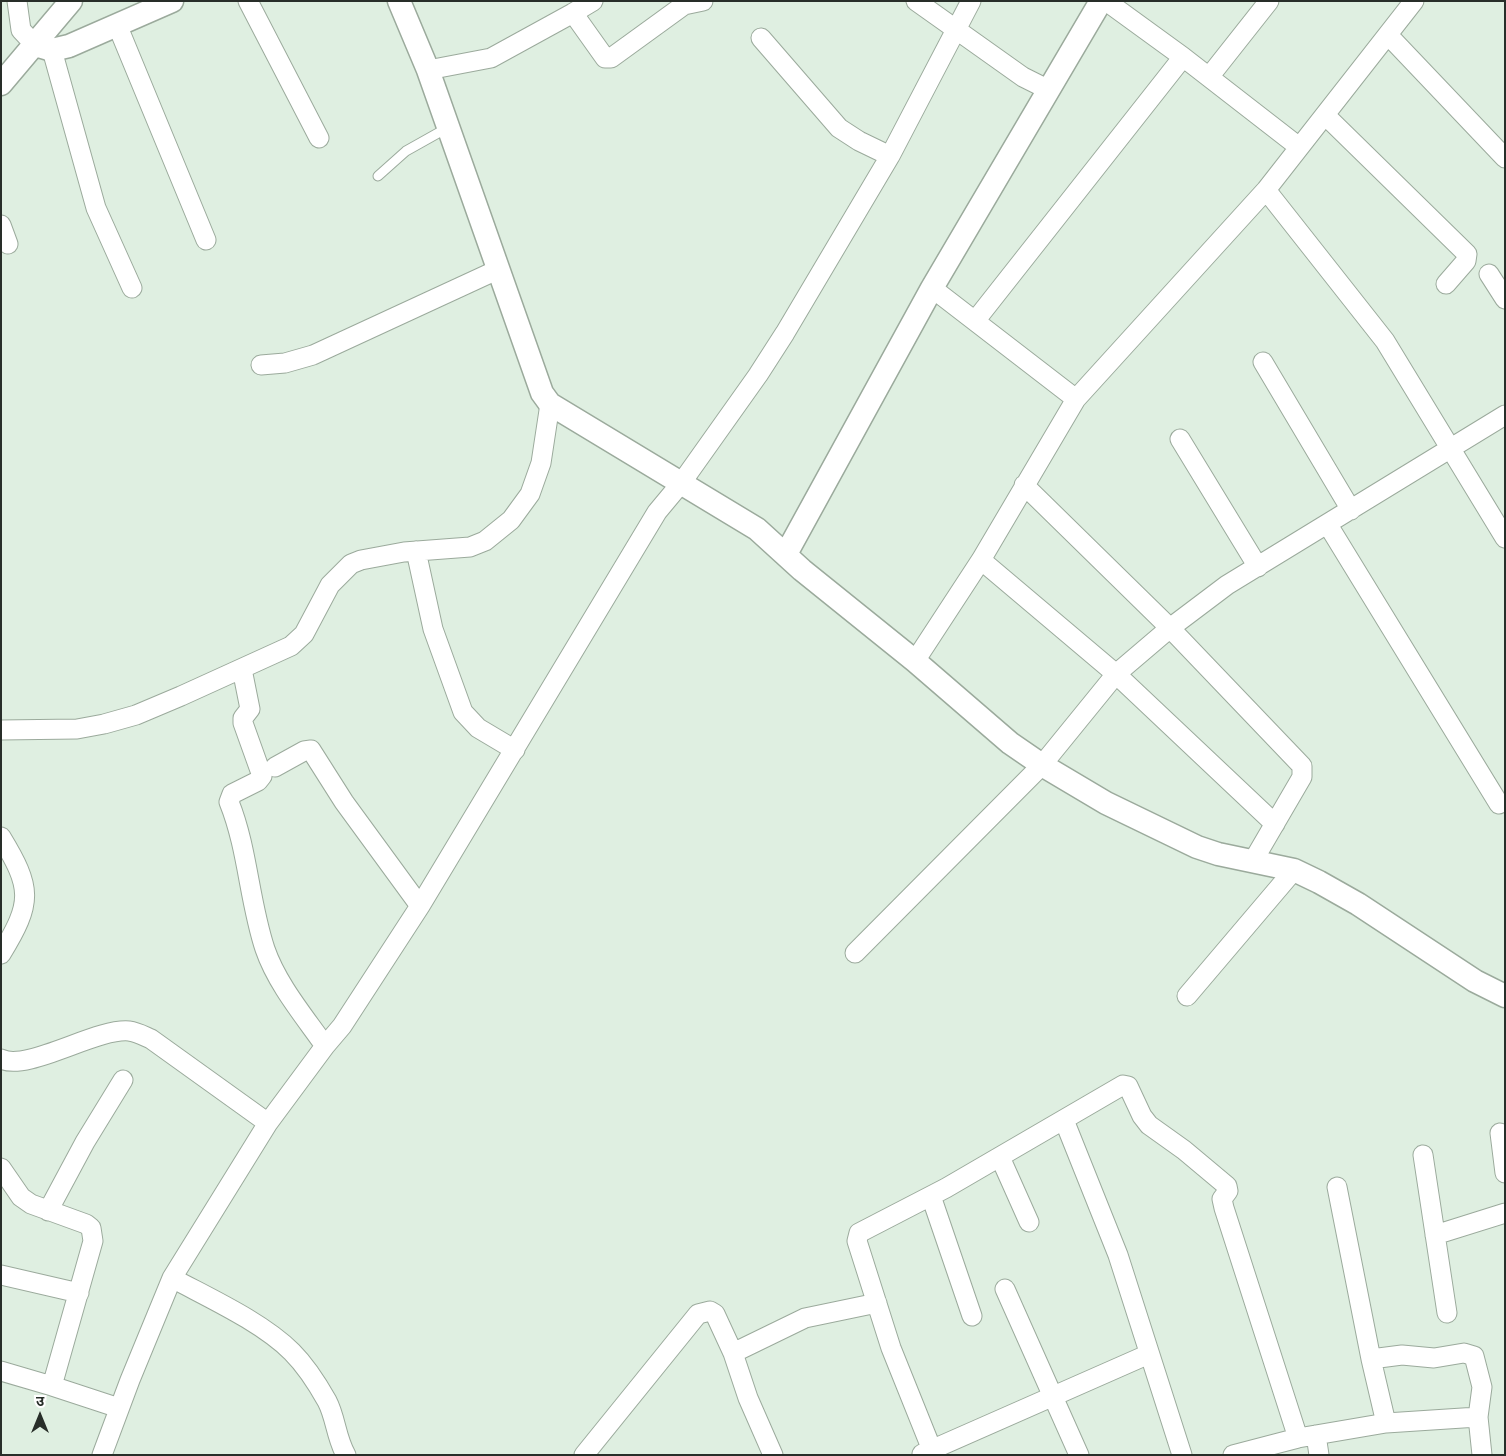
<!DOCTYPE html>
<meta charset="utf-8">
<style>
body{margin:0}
#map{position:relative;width:1506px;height:1456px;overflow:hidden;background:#dfefe1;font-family:Roboto,"Noto Sans Devanagari",sans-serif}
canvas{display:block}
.frame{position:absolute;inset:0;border:2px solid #282e29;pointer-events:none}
.north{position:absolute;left:15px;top:1391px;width:50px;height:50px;-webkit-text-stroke:4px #fff;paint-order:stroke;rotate:0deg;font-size:14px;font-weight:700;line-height:20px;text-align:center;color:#282e29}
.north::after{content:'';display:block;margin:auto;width:18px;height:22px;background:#282e29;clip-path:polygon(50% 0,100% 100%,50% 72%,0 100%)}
</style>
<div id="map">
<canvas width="1506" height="1456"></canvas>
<div class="frame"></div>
<div class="north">उ</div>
</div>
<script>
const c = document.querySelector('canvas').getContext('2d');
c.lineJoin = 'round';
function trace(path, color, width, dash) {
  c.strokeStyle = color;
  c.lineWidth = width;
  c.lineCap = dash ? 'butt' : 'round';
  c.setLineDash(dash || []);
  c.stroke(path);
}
const service = new Path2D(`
 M378 176 406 151 447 128`);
const minor = new Path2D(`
 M17 1 21 30 35 45
 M248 1 319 138
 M916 1 1023 77 1049 90
 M1106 1 1183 57 1299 147
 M573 13 593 1
 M118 27 206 240
 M1388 35 1505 158
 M761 38 839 128 859 141 890 156
 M52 50 96 208 132 288
 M428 70 491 58 573 13 605 58H611L684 5 703 1
 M1209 77 1269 1
 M1325 115 1467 254 1466 261 1446 284
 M1266 190 1385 341 1505 538
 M1 225 8 244
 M1489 274 1505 299
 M932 288 1076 399
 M975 321 1183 57
 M1263 362 1351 510
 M261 365 285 363 313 355 497 270
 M1180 439 1258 567
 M1024 485 1170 628 1302 766V777L1253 861
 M1328 525 1499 804
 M416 551 433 629 463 712 478 728 515 750
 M981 560 1116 674 1275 824
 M915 661 981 560 1076 399 1266 190 1414 1
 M1 730 77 729 104 724 136 715 181 696 291 646 304 634 330 585 351 564 361 560 404 552 470 547 485 541 511 520 530 494 541 463 550 404
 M275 767 304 751 311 750 344 802 420 906
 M1 837C32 888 33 902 1 954
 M855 953 1042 765 1116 674 1170 628 1227 585 1505 415
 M1187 996 1294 870
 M325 1046 342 1026 420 906 657 512 682 482 758 375 785 333 890 156 971 1
 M1 1059C27 1072 96 1028 129 1031 137 1032 144 1036 151 1039L268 1123
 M1064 1120 1118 1255 1182 1455
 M1500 1133 1505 1173
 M1423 1155 1447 1313
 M1000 1157 1029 1222
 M1 1168 21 1197 31 1204 86 1224 91 1228 93 1241 52 1386 119 1408
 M1337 1187 1371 1359 1386 1423
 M931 1196 972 1316
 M48 1211 85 1142 123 1080
 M1435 1235 1505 1213
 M1 1275 79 1293
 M172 1278C209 1298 262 1322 292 1352 305 1365 318 1385 327 1401 336 1418 336 1438 346 1455
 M1005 1289 1079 1455
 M1 1371 52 1386
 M1478 1417 1482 1455
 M1316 1435 1319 1455
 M922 1454 1149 1354
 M102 1455 130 1380 172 1278 268 1123 325 1046C304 1016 277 984 265 949 249 901 248 849 229 802L232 794 258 781 262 776 243 723V718L250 709 242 669
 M584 1455 698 1314 710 1311 715 1314 733 1353
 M773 1455 748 1398 733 1353 805 1318 877 1303
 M934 1455 891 1348 857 1241 859 1233 946 1188 1123 1085 1128 1086 1142 1116 1149 1125 1184 1150 1227 1186 1228 1191 1222 1199 1224 1208 1298 1438
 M1233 1455 1298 1438 1386 1423 1478 1417 1482 1387 1474 1356 1464 1353 1434 1358 1402 1355 1371 1359`);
const tertiary = new Path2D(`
 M399 1 428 70 542 393 550 404 757 529 802 570 915 661 1010 743 1042 765 1106 803 1197 847 1218 854 1294 870 1319 882 1358 904 1475 981 1505 996
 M35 45 52 50 69 46 172 1
 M1 84 71 1
 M786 554 932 288 1101 1`);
trace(service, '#9baa9c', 11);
trace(minor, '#9baa9c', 21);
trace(tertiary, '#9baa9c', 25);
trace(service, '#fff', 9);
trace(minor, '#fff', 19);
trace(tertiary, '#fff', 22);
</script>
